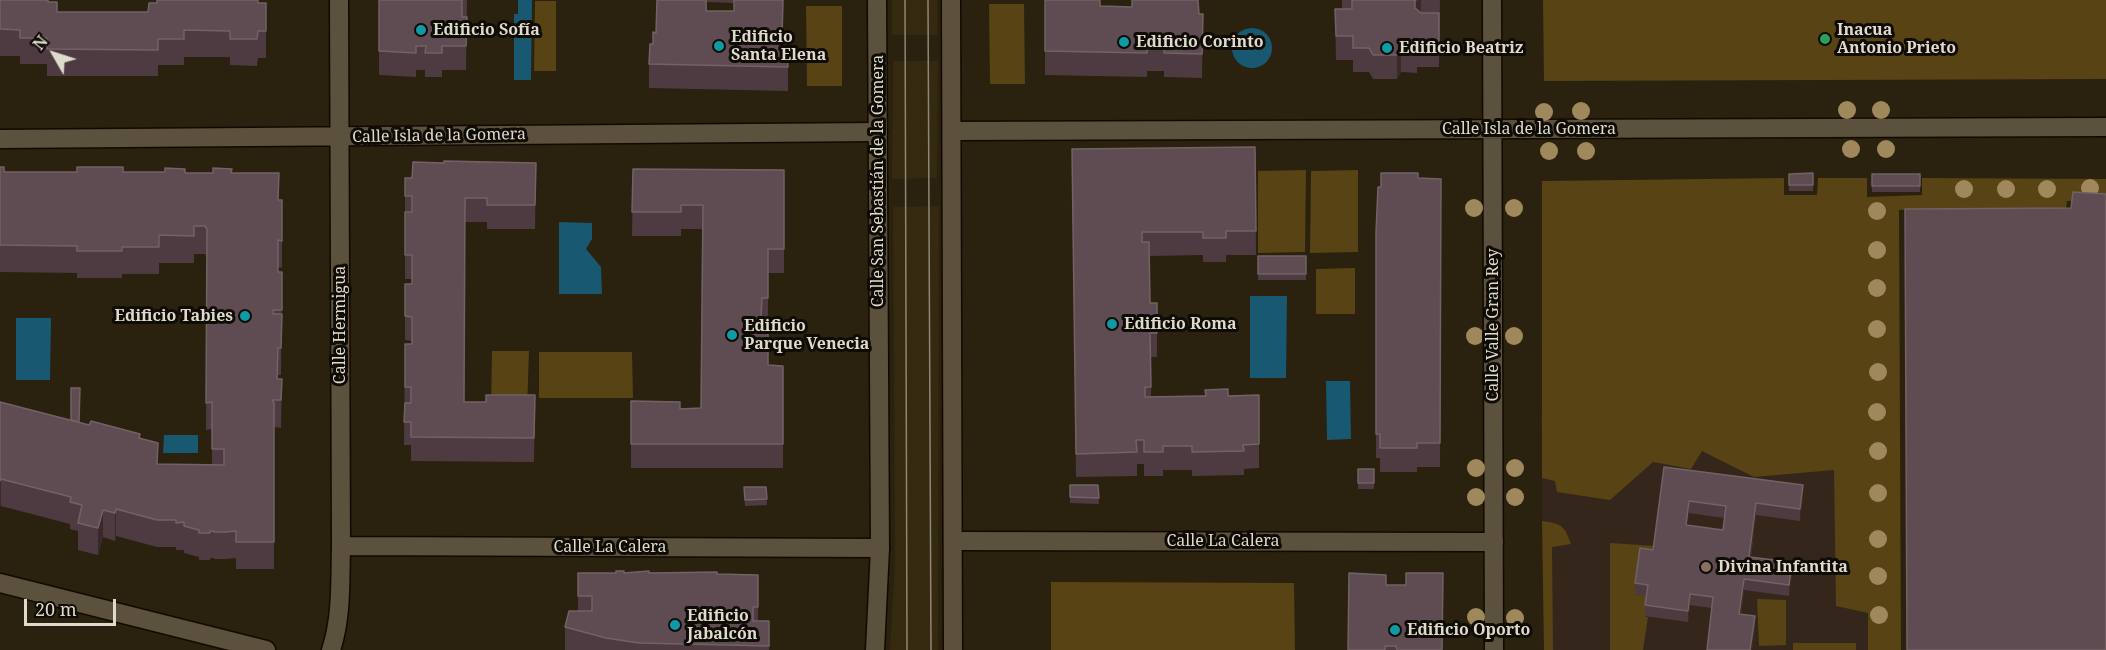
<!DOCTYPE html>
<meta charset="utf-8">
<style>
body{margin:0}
#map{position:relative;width:2106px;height:650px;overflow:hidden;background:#2a210f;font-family:"Noto Serif",serif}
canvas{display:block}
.north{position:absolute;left:24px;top:24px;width:60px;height:60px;-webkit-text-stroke:4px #0f0b05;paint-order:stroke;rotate:309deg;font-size:16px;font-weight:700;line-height:24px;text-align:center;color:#dfdace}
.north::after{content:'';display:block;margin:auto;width:21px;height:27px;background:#dfdace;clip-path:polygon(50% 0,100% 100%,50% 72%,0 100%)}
.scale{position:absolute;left:24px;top:599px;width:92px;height:27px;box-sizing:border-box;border:3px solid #dfdace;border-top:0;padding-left:8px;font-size:18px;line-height:21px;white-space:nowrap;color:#dfdace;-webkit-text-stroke:4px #0f0b05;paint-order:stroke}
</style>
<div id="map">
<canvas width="2106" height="650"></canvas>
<div class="north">N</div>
<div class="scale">20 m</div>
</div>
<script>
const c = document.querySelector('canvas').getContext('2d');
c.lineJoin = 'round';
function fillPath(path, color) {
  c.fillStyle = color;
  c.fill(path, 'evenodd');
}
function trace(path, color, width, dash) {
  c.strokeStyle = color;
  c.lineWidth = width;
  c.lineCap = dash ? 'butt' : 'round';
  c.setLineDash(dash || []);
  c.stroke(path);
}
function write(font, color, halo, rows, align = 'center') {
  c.font = font + ' "Noto Serif",serif';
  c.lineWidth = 6;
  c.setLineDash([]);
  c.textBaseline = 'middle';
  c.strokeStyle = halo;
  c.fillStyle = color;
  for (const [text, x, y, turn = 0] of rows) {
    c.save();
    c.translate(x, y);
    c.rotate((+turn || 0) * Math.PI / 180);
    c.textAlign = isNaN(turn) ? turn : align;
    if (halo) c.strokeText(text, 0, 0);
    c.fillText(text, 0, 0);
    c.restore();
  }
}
fillPath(new Path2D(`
 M892 0H937V35H892Z
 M893 61H938L937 178 892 179Z
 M939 206 938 650H890L895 561 893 207Z`), '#35290f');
fillPath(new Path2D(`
 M1869 411 1868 650H1544L1541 414Z`), '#35261b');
fillPath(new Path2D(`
 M1543 0H2106V79L1544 81Z
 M535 1H556V71H534Z
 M989 4H1024L1025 84H990Z
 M806 6H842V86H807Z
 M1306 170 1305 252 1258 253V171Z
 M1358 170V252L1310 253 1311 171Z
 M1784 178V195H1817L1818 178H1867V197L1922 195V178L2106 179V203L2067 201 2065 221H1944V208L1899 210 1901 650H1868V613L1836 606 1834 470 1754 477 1702 451 1691 469 1653 462 1610 500 1557 492 1555 481 1542 478V181Z
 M1355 268V314H1316V269Z
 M492 351H529L527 410 491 409Z
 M539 352H632L633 398H539Z
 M1542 521C1562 524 1564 525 1571 544L1552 547 1553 650H1544Z
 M1610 543 1655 546 1635 594 1648 596 1646 617H1648L1643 650H1610Z
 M1051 582 1294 583 1295 650H1051Z
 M1757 599 1786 600V645L1759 646Z
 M1793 643H1856V650H1793Z`), '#574314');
fillPath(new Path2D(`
 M518 0H532L531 80H514V14H518Z
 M1232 48a20 20 0 1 1 40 0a20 20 0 1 1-40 0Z
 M559 222 592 223V239L586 249 601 267 602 294H559Z
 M1250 296H1287L1286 378H1250Z
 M16 318H51L50 380H16Z
 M1326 381H1350L1351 439 1327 440Z
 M164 435H198V453H163Z`), '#185870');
const street = new Path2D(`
 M0 139 878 132
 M953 541 1494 542
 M341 546 880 548
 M0 583 266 650
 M331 650C342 617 340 581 341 546L339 0`);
const secondary = new Path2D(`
 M951 0 953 650
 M1492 0 1494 650
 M952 131 2106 127
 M875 650 880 548 877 0`);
trace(street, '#120a00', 21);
trace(secondary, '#120a00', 21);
trace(street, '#5b513d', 18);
trace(secondary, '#5b513d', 18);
trace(new Path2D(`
 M905 0 907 650
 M928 0 931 650`), '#8e8778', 1.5);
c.fillStyle = '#9f885b';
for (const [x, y] of [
 [1847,110],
 [1881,110],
 [1581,111],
 [1544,112],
 [1851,149],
 [1886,149],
 [1549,151],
 [1586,151],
 [2090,188],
 [1964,189],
 [2006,189],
 [2047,189],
 [1474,208],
 [1514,208],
 [1877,211],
 [1877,250],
 [1877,288],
 [1877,329],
 [1475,336],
 [1514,336],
 [1878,372],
 [1877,412],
 [1878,451],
 [1476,468],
 [1515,468],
 [1878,493],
 [1476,497],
 [1515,497],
 [1878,539],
 [1878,576],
 [1879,615],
 [1476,617],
 [1515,618]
]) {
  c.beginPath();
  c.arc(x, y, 9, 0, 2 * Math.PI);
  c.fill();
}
fillPath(new Path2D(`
 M0 0 49 2 57 12H148L266 3V58H258L257 66 230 65V57H184V65H158V76H47V64H20V56H0Z
 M379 0H467L466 70H442V77H425V70H416V77L379 75Z
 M657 0H783V37L788 67V91L649 88V64L656 33ZM707 2 734 3V11H707Z
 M1045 0 1101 6 1203 14 1202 78 1164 77V71H1147V77L1045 75Z
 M1342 0H1440L1439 67H1417V73L1401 72 1397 79H1373L1369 72H1353V60H1336L1335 9H1342Z
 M1255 147 1256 255H1226V262H1203V255L1149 256 1150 303 1157 309V357H1151V397L1259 395V468L1244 469V475L1192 476V470H1163V476H1144V464H1137V476L1076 477 1072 149Z
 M536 163 535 229H487V222H465L464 402H486L535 395 534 462 411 461V445H404L405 344H412V341L405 340V284H412V279H405V178H412Z
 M0 167 4 172 231 173 279 200H282V268L278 267V272H282L281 375H278V379H282L281 428 274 427V569H236V558L226 559H214V558H210V560H199V557L184 553V550H176V547H157L116 536 115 541 103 537 98 555 78 550V531L70 529V524L1 506 0 402 140 438 158 464 212 465V429L206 430 207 256 205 254H194V263H159V274H122V278H77V273L0 272Z
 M633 169 784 170V273H768V365L783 366V468H631V401L680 409 701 408 702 229H681V236H632Z
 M1813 173V191H1789V174Z
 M1872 174H1920V192H1872Z
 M1418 178 1441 179 1440 467H1417V472H1380V458H1376V232L1381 187Z
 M1258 256H1306V280H1258Z
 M1664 467 1803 497 1800 521 1756 515 1751 557 1792 574 1789 596 1744 590 1741 614 1755 628 1752 650H1707L1712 608 1690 605 1688 622 1645 616 1646 596 1635 594V583L1653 550ZM1689 513 1724 518 1723 530 1687 525Z
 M1358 469H1374V489H1358Z
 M1070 485H1098L1099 504 1070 503Z
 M744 487H766L767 505 745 506Z
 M578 573 758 575V621H769V650H565V627L578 611Z
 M1386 585 1443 650H1348Z`), '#4e3b42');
fillPath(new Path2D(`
 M1416 0H1421V21L1415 25V1Z
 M1401 49V72L1397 79V55Z
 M1 479V506L0 508V481Z
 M1803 485V497L1800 521V509Z
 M1689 501V513L1686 536V525Z
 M1756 503V515L1749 568V557Z
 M116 509V536L115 541V513Z
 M103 510V537L98 555V528Z
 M1792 562V574L1789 596V585Z
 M1744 579V590L1739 626V614Z
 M1690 594V605L1688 622V611Z
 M1755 616V628L1752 650H1750Z`), '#392928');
const building = new Path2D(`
 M0 0H48V2H57V12H148L149 3H157V0H258V3H266V31H258L257 39H230V31L184 30V39H158V50L47 49V38H20V30L0 29Z
 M379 0H462V17H467L466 46H442V53H425L426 46H416V53L379 51Z
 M657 0H706V11H734V0H783L782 37 786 38 788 67 649 64 650 44H653V32L656 33Z
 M1045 0H1100V6L1132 7V0H1198L1199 14H1203L1202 54 1164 53V47H1147V53L1045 51Z
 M1352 0H1416L1415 1V8L1421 13H1439V43H1417V49H1401L1397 55H1373L1369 48H1353V36H1336L1335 9H1352Z
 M1255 147 1256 231H1226V238H1203V232H1142V242H1149L1150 303H1157V333H1150L1151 387H1145V397L1203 396H1206L1205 390 1228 389V396L1259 395V444L1243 445 1244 451 1192 452V446H1163V452H1144V440H1136L1137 452 1076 454 1072 149Z
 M444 161 536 163 535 205H487V198H465L464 402H486V395H535L534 438 411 437V422H404L405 403H411V387H405V344H412V317L405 316V284H412V255H405V212H412V196H405V178H412L413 162 444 163Z
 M0 167H4V172H77V167H123V172H165V168L185 169V173H213V168L232 169 231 173H279L278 200H282V241L278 240V272H282V310H273V314H282L281 348H278L277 379H282L281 400H272L274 403V542H236V531L226 532H214V531H210V533H199V530L184 526V522L176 523V520H157L116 509 115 513 103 510 98 528 78 523 82 505 70 502 71 497 1 479 0 481V402L89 425 91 421 140 434 139 438 158 443 157 464 224 465V449H212V402L206 403 207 229 205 226H194V236L159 235V247H122V251H77V246L0 245Z
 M633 169 784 170V249H768V298H762L761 317H768V365L783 366V444H631V401L680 402V409L701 408 703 205H681V212H632Z
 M1381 173H1418V178L1441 179 1440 443H1417V448H1380V434H1376V232L1378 187H1381Z
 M1813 173V185H1789V174Z
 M1872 174H1920V186H1872Z
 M2073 192 2106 194V650H1907L1905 209 2071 208Z
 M1258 256H1306V274H1258Z
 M71 388H80L79 422 71 420Z
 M1664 467 1803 485 1800 509 1756 503 1749 557 1792 562 1789 585 1744 579 1739 614 1755 616 1750 650H1707L1713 597 1690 594 1688 611 1645 605 1648 585 1635 583 1640 548 1653 550ZM1689 501 1726 506 1723 530 1686 525Z
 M1358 469H1374V483H1358Z
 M1070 485H1098L1099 498 1070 497Z
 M744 487H766L767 499 745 500Z
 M616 571H624V573L649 571V573L717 572V574L758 575V607H753V621H769V646L639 643 606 638 565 627 569 611H592V596H578V573H616Z
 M1349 573 1386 575V585H1406V573H1443L1442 650H1397L1396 646H1385V650H1348Z`);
fillPath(building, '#5e4c52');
trace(building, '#726265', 1.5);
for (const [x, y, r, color] of [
 [421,30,6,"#0f9aa8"],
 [1825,39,6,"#2e9e5b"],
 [1124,42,6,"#0f9aa8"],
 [719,46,6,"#0f9aa8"],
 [1387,48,6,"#0f9aa8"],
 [245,316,6,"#0f9aa8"],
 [1112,324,6,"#0f9aa8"],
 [732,335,6,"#0f9aa8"],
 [1706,567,6,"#8d6e63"],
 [675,625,6,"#0f9aa8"],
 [1395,630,6,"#0f9aa8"]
]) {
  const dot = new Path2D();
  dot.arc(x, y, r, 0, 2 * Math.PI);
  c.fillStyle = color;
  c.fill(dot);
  trace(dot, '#0f0b05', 2);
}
write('bold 16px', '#dfdace', '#0f0b05', [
 ["Edificio Sofía",433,30],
 ["Inacua",1837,30],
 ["Antonio Prieto",1837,48],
 ["Edificio",731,37],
 ["Santa Elena",731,55],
 ["Edificio Corinto",1136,42],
 ["Edificio Beatriz",1399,48],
 ["Edificio Tabies",233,316,"right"],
 ["Edificio Roma",1124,324],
 ["Edificio",744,326],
 ["Parque Venecia",744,344],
 ["Divina Infantita",1718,567],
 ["Edificio",687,616],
 ["Jabalcón",687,634],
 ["Edificio Oporto",1407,630]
], 'left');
write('16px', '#dfdace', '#0f0b05', [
 ["Calle Isla de la Gomera",1529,129],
 ["Calle Isla de la Gomera",439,136,-1],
 ["Calle San Sebastián de la Gomera",878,181,-90],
 ["Calle Hermigua",340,325,-90],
 ["Calle Valle Gran Rey",1493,325,-90],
 ["Calle La Calera",1223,541],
 ["Calle La Calera",610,547]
]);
</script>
